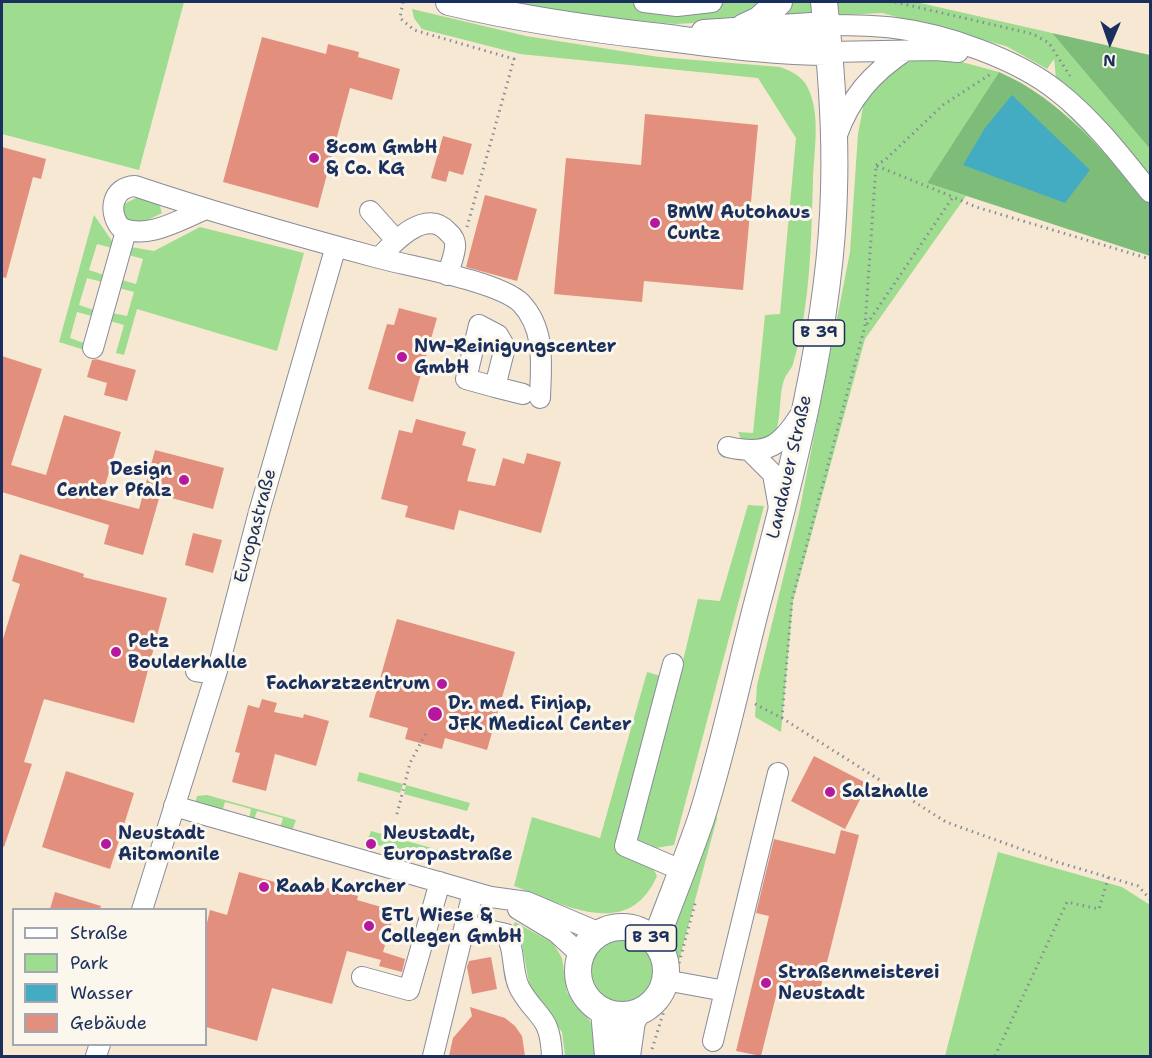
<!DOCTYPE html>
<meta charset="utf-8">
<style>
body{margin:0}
#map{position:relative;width:1152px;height:1058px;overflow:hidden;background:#f6e8d3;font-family:"Shantell Sans",sans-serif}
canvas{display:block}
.frame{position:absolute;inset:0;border:3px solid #1b2f5e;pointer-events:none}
.legend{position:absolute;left:12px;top:908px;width:195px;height:138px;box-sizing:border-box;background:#fbf7ec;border:2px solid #a1a7b3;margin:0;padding:8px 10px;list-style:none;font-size:18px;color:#1b2f5e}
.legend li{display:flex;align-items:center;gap:12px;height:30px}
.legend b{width:30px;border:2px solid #a1a7b3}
.north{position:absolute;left:1080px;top:12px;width:60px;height:60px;-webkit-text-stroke:4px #fbf7ec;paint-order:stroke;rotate:182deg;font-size:16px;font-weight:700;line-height:24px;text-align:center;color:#1b2f5e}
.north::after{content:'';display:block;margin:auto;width:21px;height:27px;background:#1b2f5e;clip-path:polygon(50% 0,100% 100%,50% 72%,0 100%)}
</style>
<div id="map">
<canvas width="1152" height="1058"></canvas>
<div class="frame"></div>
<ul class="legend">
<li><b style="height:8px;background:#fff"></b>Straße</li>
<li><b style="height:16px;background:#9edc90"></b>Park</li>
<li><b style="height:16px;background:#43acc2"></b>Wasser</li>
<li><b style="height:16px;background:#e2907d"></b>Gebäude</li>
</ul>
<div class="north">N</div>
</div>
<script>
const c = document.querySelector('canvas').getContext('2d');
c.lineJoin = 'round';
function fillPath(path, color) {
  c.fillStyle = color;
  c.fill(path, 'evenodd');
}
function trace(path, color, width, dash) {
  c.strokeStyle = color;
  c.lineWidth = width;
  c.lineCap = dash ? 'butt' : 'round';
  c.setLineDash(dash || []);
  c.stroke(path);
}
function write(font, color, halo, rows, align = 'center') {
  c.font = font + ' "Shantell Sans",sans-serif';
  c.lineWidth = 6;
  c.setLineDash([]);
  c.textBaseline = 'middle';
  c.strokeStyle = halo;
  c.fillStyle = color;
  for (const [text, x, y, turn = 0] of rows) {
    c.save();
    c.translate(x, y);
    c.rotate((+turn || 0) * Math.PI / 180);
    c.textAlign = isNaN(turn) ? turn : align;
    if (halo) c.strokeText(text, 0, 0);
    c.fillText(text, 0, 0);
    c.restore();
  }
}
fillPath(new Path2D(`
 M2 2H184L139 170 2 134Z
 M507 2H916L1052 33 1150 149V203L1059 106 1054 59 1047 69 1006 46 882 13 676 24 599 18Z
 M412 9 526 36 659 57 780 67C794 72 805 78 810 93 820 118 814 152 813 179 811 240 811 304 793 364 791 370 786 374 784 380 777 401 784 427 768 445L741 439 738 432 753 433 765 315 780 314 796 138 758 78 520 54 422 29 414 18Z
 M916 60 958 61 999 72 927 183 966 196 865 339 793 601 781 732 755 717 757 685 799 513 850 252 858 134 864 102 892 66Z
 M138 197 159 203 162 213 141 223 126 219 122 212 124 204Z
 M94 215 112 241V248L97 244 89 270 104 275 102 282 87 278 79 305 94 310 92 316 77 312 70 338 84 343 91 352 59 342Z
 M200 227 304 253 277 351 137 309 124 355 116 353 124 325 110 321 112 313 127 316 134 292 119 288 122 280 136 284 143 259 129 255 131 247 154 251Z
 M748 505 764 506 674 845 656 848 649 861 657 876C628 942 563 904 514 886L532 817 600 838 647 672 678 681 698 599 720 601Z
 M359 772 403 784 400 793 357 781Z
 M406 785 470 803 467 811 404 794Z
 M207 795 296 820 292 831 280 828 283 818 257 811 254 820 249 819 251 809 225 802 222 812 195 804 197 796Z
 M716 814 717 818 678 964 670 957 665 935Z
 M371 831 446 852 442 863 367 842Z
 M998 852 1122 887 1150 905V1056H945Z
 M515 922 553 943 562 958 567 992 590 1021 602 1056H565L562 1032 530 989 522 944 511 930Z
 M587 969a34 34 0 1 1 68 0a34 34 0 1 1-68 0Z`), '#9edc90');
fillPath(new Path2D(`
 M1052 33 1150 55V149Z
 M999 72C1062 99 1104 154 1150 203V256L927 183Z`), '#7ebc7a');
fillPath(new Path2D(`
 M1012 95 1090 170 1065 203 963 165 985 128Z`), '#43acc2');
fillPath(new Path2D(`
 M262 37 326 54 328 44 359 52 358 57 400 69 392 100 350 88 318 208 223 182Z
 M645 114 758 125 743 290 644 281 642 302 554 294 566 158 641 165Z
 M443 136 472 144 463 175 449 171 446 182 431 178Z
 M2 147 46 159 41 179 33 177 6 278 2 277Z
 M485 195 537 209 517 281 466 267Z
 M399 308 437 318 413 402 368 389 387 324 394 325Z
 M2 356 42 369 11 465 46 475 64 415 121 432 101 499 139 509 155 450 224 468 213 509 160 495 143 555 104 544 109 525 2 492Z
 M96 359 136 370 127 401 104 395 107 383 87 377 92 360Z
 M416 419 466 432 462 445 476 449 467 481 495 486 503 458 524 464 527 453 561 462 541 533 459 510 454 530 405 517 408 506 381 499 399 430 412 433Z
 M193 533 222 540 213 573 185 565Z
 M20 554 84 574 83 577 167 598 134 723 44 699 24 762 32 764 4 847 2 846V642L20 584 12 581Z
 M397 619 515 652 487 750 445 738 442 749 405 739 408 728 369 717Z
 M262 699 277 703 274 712 303 718 304 714 329 721 316 766 275 754 266 791 232 782 240 753 235 752 248 705 259 708Z
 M814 756 868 784 845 829 791 801Z
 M66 771 134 793 110 869 42 847Z
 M841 830 859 835 818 998 778 988 761 1056 736 1051 769 916 756 913 774 839 835 854Z
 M239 872 322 895 324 887 358 896 357 900 395 911 383 952 405 959 402 972 379 966 381 960 347 951 332 1004 272 988 257 1041 206 1027V927L210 910 227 915Z
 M55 892 101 906 100 909H50Z
 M491 957 497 989 472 994 467 967 469 961Z
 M470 1007 505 1018 515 1026 522 1036 525 1056H449L453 1038 472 1016Z`), '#e2907d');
const minor = new Path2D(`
 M644 2 677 6 712 2
 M827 25C849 25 873 25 895 28 945 34 1017 59 1057 91 1093 119 1122 157 1150 192
 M829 52 936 50 958 52
 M837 135C850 98 872 73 905 51
 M206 209C181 219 146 241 120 227 108 211 112 187 135 186 215 213 297 236 379 258 412 267 498 281 521 303 546 330 541 364 540 398
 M370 211 396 240
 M379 258C394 242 426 207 448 232 453 236 456 242 455 248 454 257 450 267 447 275
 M93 348 126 231
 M495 387 466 379 479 325 498 335 505 347 495 387 523 394
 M728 447C768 456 781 446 802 412
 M751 452 773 474 779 508
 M673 664 625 846 681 870
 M196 671 216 674
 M174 806 491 897 527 902 600 933
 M518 909 556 932 581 955
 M142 910 220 661 259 512 336 246
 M465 925 506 934C516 951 511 973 520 989 538 1020 550 1014 552 1056
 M362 977 409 990 440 882
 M665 980 725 991 778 773
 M713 1041 725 991
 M96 1056 100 1044
 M433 1056 473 892`);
const major = new Path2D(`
 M449 2C519 19 589 29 661 37 717 44 772 52 829 52
 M744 27 759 20 779 2
 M704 33 827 25
 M578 971a44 44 0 1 1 88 0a44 44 0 1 1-88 0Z
 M655 942C670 901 687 860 701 819 723 750 738 678 756 608 791 477 831 326 834 190 836 127 831 64 824 2
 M604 1011 608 1056
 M627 1056 632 1021 637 1013`);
trace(minor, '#888c98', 22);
trace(major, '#888c98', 28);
trace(new Path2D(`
 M403 2 400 18 414 30 514 59 467 227
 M895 2 1033 34 1049 43 1070 76
 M876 165 885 160 943 105 991 74
 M877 166 953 197
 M867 324 953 197 976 207 1150 259
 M755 704 782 718 946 822 1057 862 1138 886 1150 899
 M782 718 792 600 865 326 876 165
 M397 814 410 763 426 733
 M679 963 696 900
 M566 967 569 989 583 1009
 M652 1049 668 998
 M995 1056 1067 902 1099 909 1109 875`), '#888c98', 3, [1.5, 4.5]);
trace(minor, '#fff', 20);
trace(major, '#fff', 26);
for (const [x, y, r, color] of [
 [314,158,6,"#b5179e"],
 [655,223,6,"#b5179e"],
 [402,357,6,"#b5179e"],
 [184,480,6,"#b5179e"],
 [116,652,6,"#b5179e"],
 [442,684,6,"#b5179e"],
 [435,714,8,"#b5179e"],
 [830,792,6,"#b5179e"],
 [106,844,6,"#b5179e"],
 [371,844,6,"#b5179e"],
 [264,887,6,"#b5179e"],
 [369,926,6,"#b5179e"],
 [766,983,6,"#b5179e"]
]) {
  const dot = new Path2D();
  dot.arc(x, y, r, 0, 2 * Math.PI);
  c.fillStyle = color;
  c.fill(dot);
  trace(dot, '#fbf7ec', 2);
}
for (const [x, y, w] of [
 [819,333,51],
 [651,938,51]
]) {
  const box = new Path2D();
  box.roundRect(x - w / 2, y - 13, w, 26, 4.5);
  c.fillStyle = '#fbf7ec';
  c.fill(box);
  trace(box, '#1b2f5e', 1.5);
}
write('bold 16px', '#1b2f5e', null, [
 ["B 39",819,333],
 ["B 39",651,938]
]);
write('bold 18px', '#1b2f5e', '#fbf7ec', [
 ["8com GmbH",326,148],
 ["& Co. KG",326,169],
 ["BMW Autohaus",667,213],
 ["Cuntz",667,234],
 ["NW-Reinigungscenter",414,347],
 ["GmbH",414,368],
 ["Design",172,470,"right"],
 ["Center Pfalz",172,491,"right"],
 ["Petz",128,642],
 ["Boulderhalle",128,663],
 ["Facharztzentrum",430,684,"right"],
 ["Dr. med. Finjap,",448,704],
 ["JFK Medical Center",448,725],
 ["Salzhalle",842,792],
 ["Neustadt",118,834],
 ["Aitomonile",118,855],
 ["Neustadt,",383,834],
 ["Europastraße",383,855],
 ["Raab Karcher",276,887],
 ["ETL Wiese &",381,916],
 ["Collegen GmbH",381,937],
 ["Straßenmeisterei",778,973],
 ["Neustadt",778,994]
], 'left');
write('18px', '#1b2f5e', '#fbf7ec', [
 ["Landauer Straße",790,467,-77],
 ["Europastraße",256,526,-75]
]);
</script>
